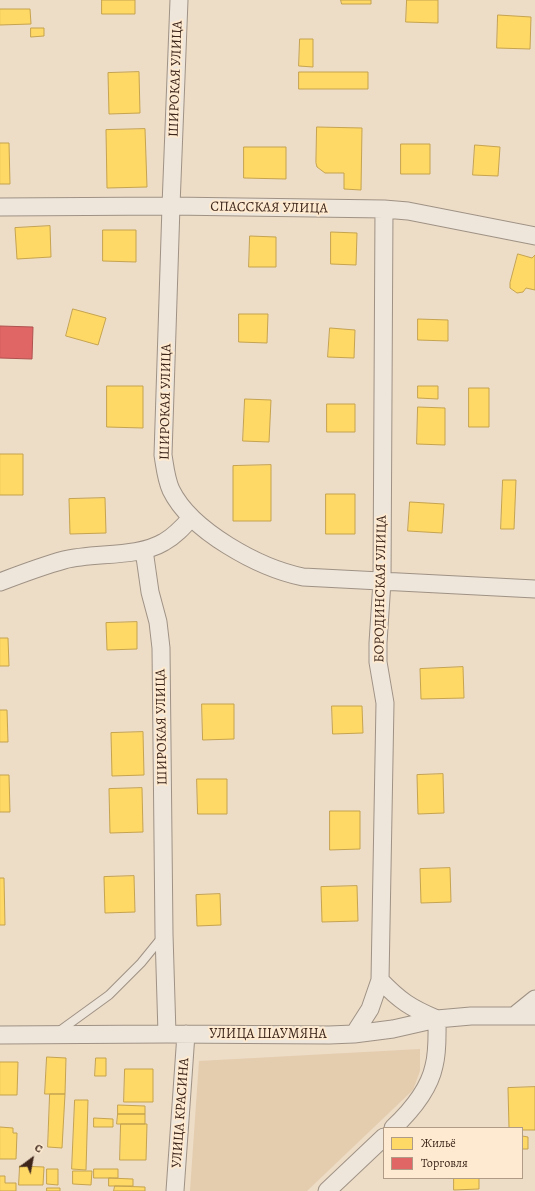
<!DOCTYPE html>
<meta charset="utf-8">
<style>
body{margin:0}
#map{position:relative;width:535px;height:1191px;overflow:hidden;background:#eddcc6;font-family:Alegreya,serif}
canvas{display:block}
.legend{position:absolute;left:383px;top:1127px;width:140px;height:52px;box-sizing:border-box;background:#fdead0;border:1px solid #b09b87;margin:0;padding:5px 7px;list-style:none;font-size:12px;color:#3d251a}
.legend li{display:flex;align-items:center;gap:8px;height:20px}
.legend b{width:20px;border:1px solid #b09b87}
.north{position:absolute;left:12px;top:1139px;width:40px;height:40px;-webkit-text-stroke:3px #fdead0;paint-order:stroke;rotate:32deg;font-size:11px;font-weight:700;line-height:16px;text-align:center;color:#3d251a}
.north::after{content:'';display:block;margin:auto;width:14px;height:18px;background:#3d251a;clip-path:polygon(50% 0,100% 100%,50% 72%,0 100%)}
</style>
<div id="map">
<canvas width="535" height="1191"></canvas>
<ul class="legend">
<li><b style="height:11px;background:#ffd966"></b>Жильё</li>
<li><b style="height:11px;background:#e06666"></b>Торговля</li>
</ul>
<div class="north">С</div>
</div>
<script>
const c = document.querySelector('canvas').getContext('2d');
c.lineJoin = 'round';
function fillPath(path, color) {
  c.fillStyle = color;
  c.fill(path, 'evenodd');
}
function trace(path, color, width, dash) {
  c.strokeStyle = color;
  c.lineWidth = width;
  c.lineCap = dash ? 'butt' : 'round';
  c.setLineDash(dash || []);
  c.stroke(path);
}
function write(font, color, halo, rows, align = 'center') {
  c.font = font + ' Alegreya,serif';
  c.lineWidth = 4;
  c.setLineDash([]);
  c.textBaseline = 'middle';
  c.strokeStyle = halo;
  c.fillStyle = color;
  for (const [text, x, y, turn = 0] of rows) {
    c.save();
    c.translate(x, y);
    c.rotate((+turn || 0) * Math.PI / 180);
    c.textAlign = isNaN(turn) ? turn : align;
    if (halo) c.strokeText(text, 0, 0);
    c.fillText(text, 0, 0);
    c.restore();
  }
}
fillPath(new Path2D(`
 M420 1049V1071L413 1090 307 1191H190L199 1061Z`), '#e4ccaf');
const homes = new Path2D(`
 M102 0H135V14H102Z
 M341 0H371V4H342Z
 M407 0H438V23L406 22Z
 M0 9H30L31 24 0 25Z
 M498 15 531 17 530 49 497 48Z
 M31 28H44V36L31 37Z
 M300 39H313V67L299 66Z
 M139 72 140 113 109 114 108 73Z
 M299 72H368V89H299Z
 M317 127 362 128 361 190 344 189V173H325L317 167 316 163Z
 M145 129 147 187 107 188 106 130Z
 M0 143H9L10 184H0Z
 M401 144H430V174H401Z
 M475 145 500 147 498 176 473 175Z
 M244 147H286V179L244 178Z
 M50 226 51 257 17 259 15 228Z
 M103 230H136V262L103 261Z
 M331 232 357 233 356 265 331 264Z
 M250 236 276 237V267H249Z
 M518 254 532 258 535 255V290L526 288 523 292 517 293 510 288V283Z
 M73 309 106 318 98 345 66 336Z
 M239 314H268L267 343 239 342Z
 M418 319 448 320V341L418 340Z
 M330 328 355 330 354 358 328 357Z
 M107 386H143V428L107 427Z
 M418 386H438V399L418 398Z
 M469 388H489V427H469Z
 M245 399 271 400 269 442 243 441Z
 M327 404H355V432H327Z
 M418 407 445 408V445L417 444Z
 M0 454H23V495H0Z
 M271 465V521H233V466Z
 M503 480H516L514 529H501Z
 M326 494H355V534H326Z
 M105 498 106 533 70 534 69 499Z
 M410 502 444 504 442 533 408 531Z
 M137 622V649L107 650 106 623Z
 M0 638H8L9 666H0Z
 M463 667 464 698 421 699 420 669Z
 M202 704H234V739L203 740Z
 M332 706H362L363 733 333 734Z
 M0 710H7L8 742H0Z
 M143 732 144 775 112 776 111 733Z
 M443 774 444 813 418 814 417 775Z
 M0 775H9L10 812H0Z
 M197 779H227V814H198Z
 M142 788 143 832 110 833 109 789Z
 M330 811H360V849L330 850Z
 M450 868 451 902 421 903 420 869Z
 M134 876 135 912 105 913 104 877Z
 M0 878H4L5 925H0Z
 M357 886 358 921 322 922 321 887Z
 M220 894 221 925 197 926 196 895Z
 M47 1057 66 1058 65 1094H45Z
 M96 1058H106V1076H95Z
 M0 1062H18L17 1095H0Z
 M125 1069H153V1102H124Z
 M535 1087V1130H522V1128H509L508 1088Z
 M50 1094H65L62 1148 48 1147Z
 M75 1100H88L86 1170 72 1169Z
 M118 1105 145 1106V1114H118Z
 M118 1114H145V1124H117Z
 M94 1118 113 1119V1127H94Z
 M121 1124H147L146 1160H120Z
 M0 1127 13 1128V1133H17L16 1159H0Z
 M522 1136 528 1137V1149H522Z
 M20 1166 44 1167 43 1185H19Z
 M47 1169H58V1185L47 1184Z
 M94 1169H118V1178H94Z
 M73 1171H92L91 1185 73 1184Z
 M0 1176H5V1183H16V1191H0Z
 M109 1178 133 1179V1186H109Z
 M454 1178H479V1189L454 1190Z
 M115 1186 145 1187V1191H114Z
 M47 1188H60V1191H47Z`);
fillPath(homes, '#ffd966');
trace(homes, '#c5a34f', 1);
const shops = new Path2D(`
 M0 326 33 327 32 359 0 358Z`);
fillPath(shops, '#e06666');
trace(shops, '#af524f', 1);
const service = new Path2D(`
 M58 1032 109 995 141 963 163 936`);
const minor = new Path2D(`
 M179 0 171 206 163 455C165 467 166 479 171 490 191 531 259 568 303 577L535 589
 M0 207 171 206 384 209 408 211 535 236
 M144 550 150 592 158 622 161 648 164 934 167 1034
 M0 582C21 574 42 566 64 560 95 552 137 558 164 542 175 536 183 527 191 518
 M380 980C400 1001 411 1008 437 1019 437 1035 438 1051 434 1066 429 1090 411 1111 393 1128
 M514 1016 535 999
 M354 1034 370 1009 380 980 385 703 378 662V643L382 581 384 209
 M0 1035 167 1034 329 1035 354 1034 393 1029 437 1019 471 1016H535
 M175 1191 186 1034
 M327 1191 384 1137`);
trace(service, '#9f9285', 10);
trace(minor, '#9f9285', 19);
trace(service, '#eee6db', 8);
trace(minor, '#eee6db', 17);
write('14px', '#3d251a', '#fdead0', [
 ["ШИРОКАЯ УЛИЦА",176,79,-88],
 ["СПАССКАЯ УЛИЦА",269,208,1],
 ["ШИРОКАЯ УЛИЦА",166,402,-89],
 ["БОРОДИНСКАЯ УЛИЦА",381,589,-89],
 ["ШИРОКАЯ УЛИЦА",162,727,-91],
 ["УЛИЦА ШАУМЯНА",268,1035],
 ["УЛИЦА КРАСИНА",181,1113,-86]
]);
</script>
